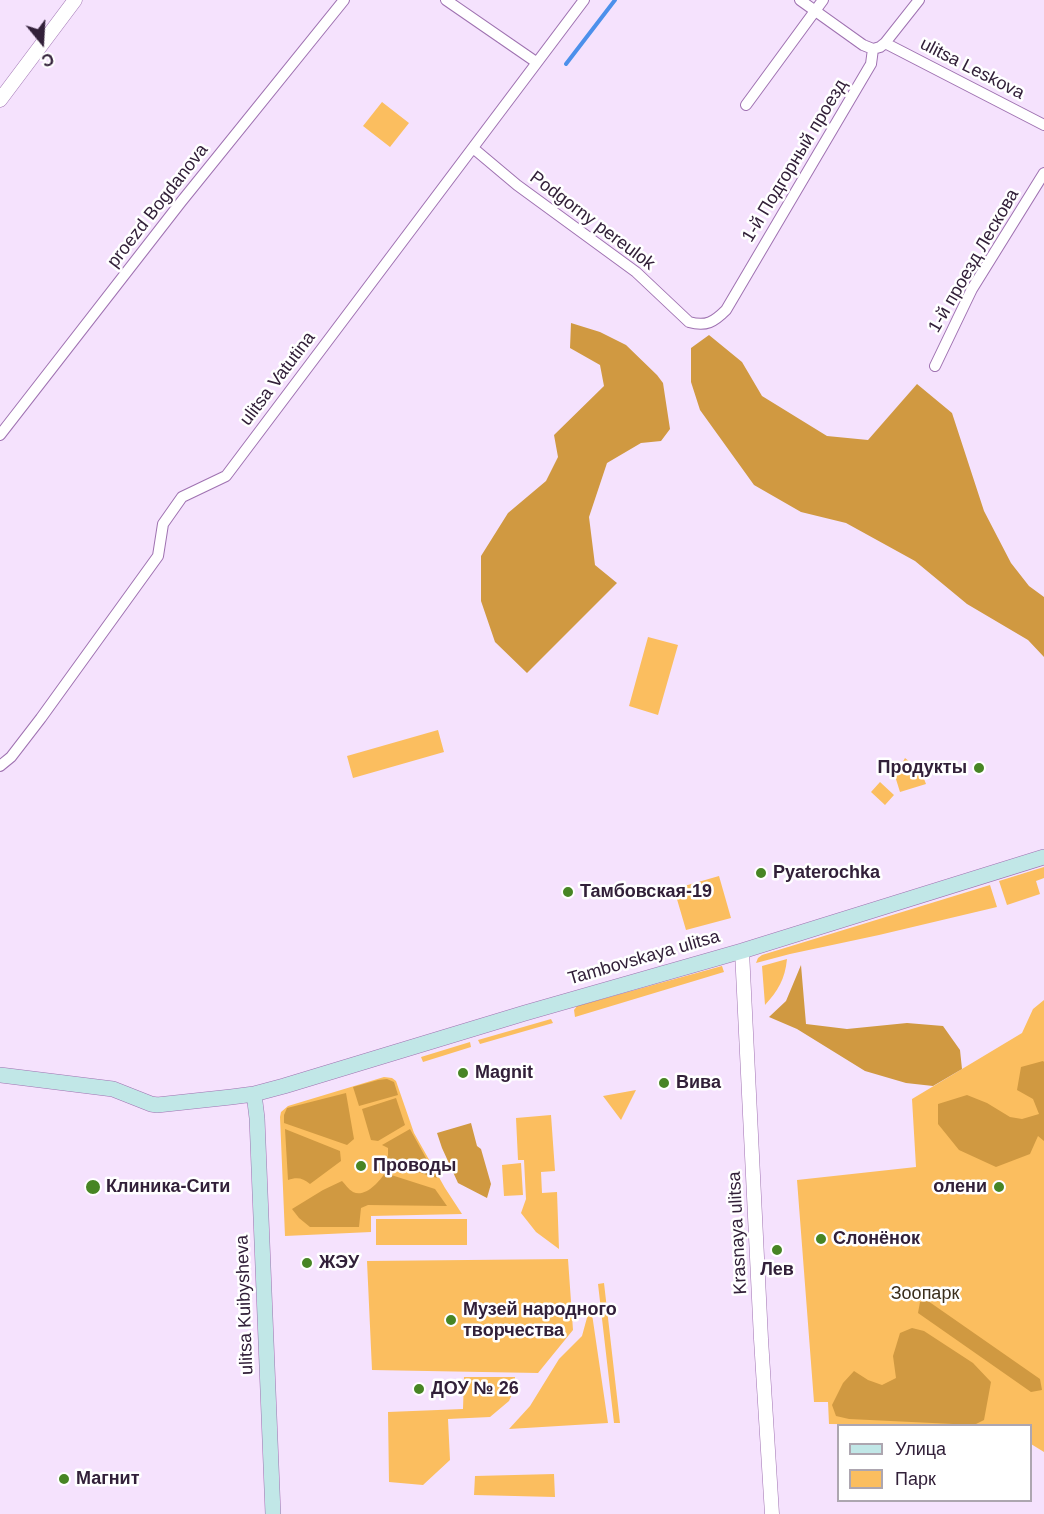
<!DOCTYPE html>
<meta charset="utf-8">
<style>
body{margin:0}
#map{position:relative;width:1044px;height:1514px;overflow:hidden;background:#f5e2fd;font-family:Arial,sans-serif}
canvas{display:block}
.legend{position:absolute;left:837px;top:1424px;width:195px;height:78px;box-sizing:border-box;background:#fff;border:2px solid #ada6b0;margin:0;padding:8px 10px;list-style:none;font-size:18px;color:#322039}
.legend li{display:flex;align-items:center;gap:12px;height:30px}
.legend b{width:30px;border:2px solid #ada6b0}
.north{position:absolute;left:12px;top:12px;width:60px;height:60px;-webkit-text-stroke:4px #fff;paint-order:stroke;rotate:162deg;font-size:16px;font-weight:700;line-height:24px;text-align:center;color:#322039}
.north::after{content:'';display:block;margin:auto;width:21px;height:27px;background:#322039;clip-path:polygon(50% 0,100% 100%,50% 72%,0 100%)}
</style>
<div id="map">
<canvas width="1044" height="1514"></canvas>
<ul class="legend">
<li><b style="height:8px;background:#c1e7e7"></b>Улица</li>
<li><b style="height:16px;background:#fbbe5f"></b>Парк</li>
</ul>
<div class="north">С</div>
</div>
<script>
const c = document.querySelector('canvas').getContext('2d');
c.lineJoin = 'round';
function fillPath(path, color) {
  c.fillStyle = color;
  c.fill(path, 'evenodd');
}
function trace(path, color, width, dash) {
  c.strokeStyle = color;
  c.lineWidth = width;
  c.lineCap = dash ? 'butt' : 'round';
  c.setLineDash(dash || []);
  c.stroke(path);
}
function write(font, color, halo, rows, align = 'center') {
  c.font = font + ' Arial,sans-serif';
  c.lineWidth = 5;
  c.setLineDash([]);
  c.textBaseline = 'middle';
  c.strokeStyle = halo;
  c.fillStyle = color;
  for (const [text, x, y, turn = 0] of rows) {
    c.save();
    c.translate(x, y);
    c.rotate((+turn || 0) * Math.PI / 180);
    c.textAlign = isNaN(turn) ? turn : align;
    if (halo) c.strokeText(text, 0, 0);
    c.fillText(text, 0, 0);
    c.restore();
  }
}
fillPath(new Path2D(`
 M382 102 409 123 390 147 363 126Z
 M648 637 678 645 658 715 629 706Z
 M438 730 444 752 353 778 347 756Z
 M905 758 921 771 926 784 900 792 895 776Z
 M880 782 894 795 885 805 871 792Z
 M1044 867V878L1036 881 1040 894 1007 905 999 881Z
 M719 876 731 918 686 930 674 889Z
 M990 885 997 907 879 935 790 954 756 963 758 958 762 955Z
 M787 959C785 979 778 991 765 1005L762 966Z
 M722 966 724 972 575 1017 574 1010 577 1006Z
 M1044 1000V1452L1031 1444 1030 1426 829 1424 828 1402H814L797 1180 916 1167 912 1099 1022 1033 1033 1009Z
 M551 1019 553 1023 480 1044 478 1040Z
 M470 1042 471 1047 423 1062 421 1057Z
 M384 1077 392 1078 396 1081 414 1133 445 1188 462 1214 371 1216V1232L285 1236 280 1117 281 1112 288 1106Z
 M636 1090 621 1120 603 1096Z
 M551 1115 555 1171 541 1172 542 1193 557 1192 559 1249 536 1232 521 1213 526 1199 524 1160H518L516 1118Z
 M521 1163 523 1195 504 1196 502 1165Z
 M376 1219H467V1245H376Z
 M568 1259 573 1330 538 1373 372 1370 367 1261Z
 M604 1283 620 1423H614L598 1284Z
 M588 1314H592L608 1423 509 1429 530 1406 559 1359 582 1336Z
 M464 1377H515V1388L509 1401 490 1417 448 1419 450 1460 423 1485 389 1482 388 1412 463 1409Z
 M554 1474 555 1497 474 1495 475 1476Z`), '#fbbe5f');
fillPath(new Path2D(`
 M571 323 600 332 626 345 657 375 663 383 670 429 661 441 641 443 607 463 589 517 595 565 617 583 527 673 495 642 481 601V556L508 513 546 481 558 457 554 435 604 386 600 365 570 348Z
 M709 335 742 362 762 396 827 436 868 440 917 384 952 413 984 511 1011 563 1029 586 1044 597V657L1028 640 967 604 915 561 846 523 801 512 754 485 700 410 691 382V348Z
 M801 965 806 1024 847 1029 907 1023 943 1026 960 1050 962 1069 933 1086 906 1083 865 1071 797 1029 769 1017 786 1001Z
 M1043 1061 1044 1062V1141L1038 1136 1030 1154 996 1167 959 1150 938 1124V1104L967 1095 987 1103 1010 1117 1022 1119 1039 1114 1033 1099 1017 1090 1021 1067Z
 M387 1079 394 1082 398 1095 359 1106 353 1087 378 1080Z
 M346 1093 354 1139 347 1145 284 1123V1115L287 1108Z
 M396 1098 405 1125 378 1141 371 1140 362 1109Z
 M471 1123 477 1146 481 1149 491 1184 487 1198 458 1183 442 1148 437 1133Z
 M285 1129 340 1151 341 1161 310 1184C303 1178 297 1177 288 1180Z
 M410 1129 437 1178 386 1162 388 1155V1148L382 1145Z
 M385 1173 435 1189 447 1206 368 1205 361 1208 359 1227H310L299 1218 292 1209 323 1190 342 1181C345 1184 348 1189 353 1192 365 1198 379 1182 385 1173Z
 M928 1301 1040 1379 1042 1390 1031 1392 918 1313 920 1302Z
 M912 1328 924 1331 973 1363 991 1382 984 1420 974 1425 849 1419 836 1416 832 1405 843 1383 854 1371 868 1380 882 1385 896 1378 893 1356 900 1333Z`), '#d09941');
trace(new Path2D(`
 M566 64 615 0`), '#4c90eb', 4);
const minor = new Path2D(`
 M446 0 536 62
 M800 0 863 45 873 49
 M885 43 1044 125
 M746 105 823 0
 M473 148 517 185 636 272 689 322C706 327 714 322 726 310L868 69 871 64 873 49 880 47 885 43 919 0
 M935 366 972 289 1044 173
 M0 435 181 202 344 0
 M0 766 11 757 41 718 158 556 163 524 182 497 226 476 584 0`);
const tertiary = new Path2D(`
 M0 100 75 0
 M742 951 761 1339 772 1514`);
const secondary = new Path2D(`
 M0 1075 113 1089 151 1104 157 1105 231 1097 254 1094 284 1086 525 1013 742 951 1044 857
 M254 1094 257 1118 273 1514`);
trace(minor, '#9f72b1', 12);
trace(tertiary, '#9f72b1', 15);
trace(secondary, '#9f72b1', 16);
trace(minor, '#fff', 10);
trace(tertiary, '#fff', 14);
trace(secondary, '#c1e7e7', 15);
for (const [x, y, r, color] of [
 [979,768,6,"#478524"],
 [761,873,6,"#478524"],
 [568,892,6,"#478524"],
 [463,1073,6,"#478524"],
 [664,1083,6,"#478524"],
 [361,1166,6,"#478524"],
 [93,1187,8,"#478524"],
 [999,1187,6,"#478524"],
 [821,1239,6,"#478524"],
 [777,1250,6,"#478524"],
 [307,1263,6,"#478524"],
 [451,1320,6,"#478524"],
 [419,1389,6,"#478524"],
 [64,1479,6,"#478524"]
]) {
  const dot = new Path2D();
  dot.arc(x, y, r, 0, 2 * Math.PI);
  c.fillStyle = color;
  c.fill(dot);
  trace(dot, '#fff', 2);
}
write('18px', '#322039', '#fff', [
 ["ulitsa Leskova",972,69,27],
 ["1-й Подгорный проезд",795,161,-59],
 ["proezd Bogdanova",158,206,-52],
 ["Podgorny pereulok",592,221,37],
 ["1-й проезд Лескова",974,261,-60],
 ["ulitsa Vatutina",278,379,-53],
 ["Tambovskaya ulitsa",644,958,-16],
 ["Krasnaya ulitsa",738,1233,-93],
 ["ulitsa Kuibysheva",245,1305,-92]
]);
write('bold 18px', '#322039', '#fff', [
 ["Продукты",967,768,"right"],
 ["Pyaterochka",773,873],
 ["Тамбовская-19",580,892],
 ["Magnit",475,1073],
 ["Вива",676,1083],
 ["Проводы",373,1166],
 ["Клиника-Сити",106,1187],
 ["олени",987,1187,"right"],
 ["Слонёнок",833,1239],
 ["ЖЭУ",319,1263],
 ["Лев",777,1270,"center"],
 ["Музей народного",463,1310],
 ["творчества",463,1331],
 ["ДОУ № 26",431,1389],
 ["Магнит",76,1479]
], 'left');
write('18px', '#3b2e1b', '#fff', [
 ["Зоопарк",925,1294]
]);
</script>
